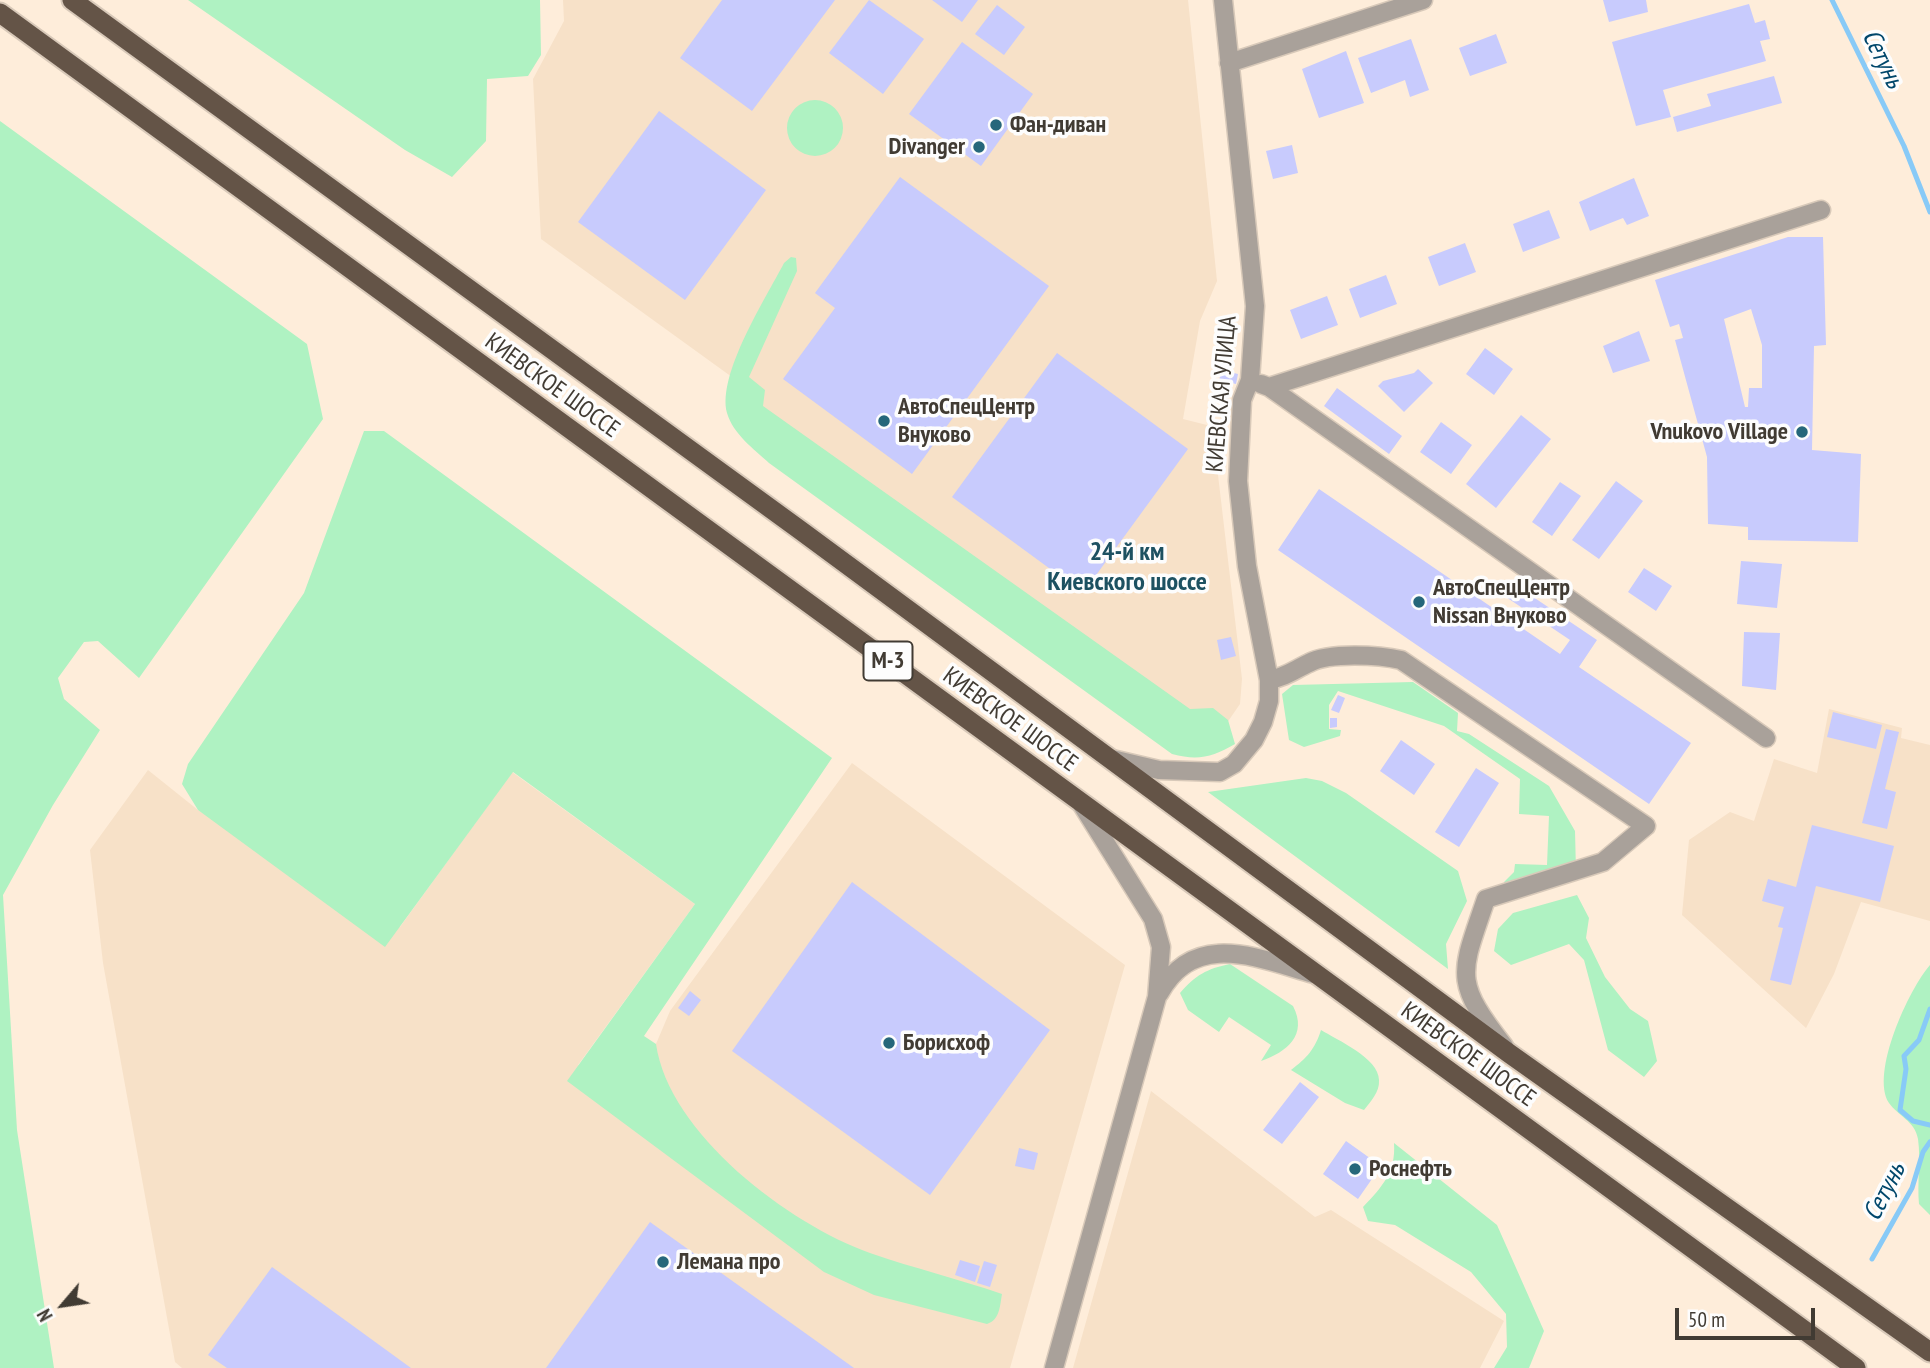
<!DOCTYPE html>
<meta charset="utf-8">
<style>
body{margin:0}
#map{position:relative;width:1930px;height:1368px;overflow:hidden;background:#feedda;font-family:"PT Sans Narrow",sans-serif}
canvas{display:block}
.north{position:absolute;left:28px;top:1270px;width:70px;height:70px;-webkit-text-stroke:5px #fdfdfd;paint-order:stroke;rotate:241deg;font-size:19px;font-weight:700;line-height:28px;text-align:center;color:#413b33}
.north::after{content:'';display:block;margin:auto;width:24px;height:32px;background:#413b33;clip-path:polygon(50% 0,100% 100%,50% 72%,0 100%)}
.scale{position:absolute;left:1675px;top:1308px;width:140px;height:32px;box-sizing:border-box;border:4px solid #413b33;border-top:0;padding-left:9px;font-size:21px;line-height:24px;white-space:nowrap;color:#413b33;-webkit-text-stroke:5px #fdfdfd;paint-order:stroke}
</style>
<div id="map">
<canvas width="1930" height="1368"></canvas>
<div class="north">N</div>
<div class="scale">50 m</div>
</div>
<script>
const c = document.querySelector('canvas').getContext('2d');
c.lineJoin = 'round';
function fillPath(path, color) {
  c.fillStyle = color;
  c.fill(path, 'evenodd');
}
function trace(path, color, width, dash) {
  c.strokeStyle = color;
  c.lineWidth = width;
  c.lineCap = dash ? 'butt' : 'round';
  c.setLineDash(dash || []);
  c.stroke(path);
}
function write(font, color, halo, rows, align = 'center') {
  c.font = font + ' "PT Sans Narrow",sans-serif';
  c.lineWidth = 7;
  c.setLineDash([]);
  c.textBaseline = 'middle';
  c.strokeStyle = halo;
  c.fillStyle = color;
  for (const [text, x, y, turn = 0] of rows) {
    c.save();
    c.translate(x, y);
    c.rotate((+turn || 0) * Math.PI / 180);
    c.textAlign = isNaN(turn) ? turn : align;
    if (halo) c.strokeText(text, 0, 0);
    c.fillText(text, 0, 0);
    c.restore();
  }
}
fillPath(new Path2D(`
 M563 0H1188L1217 281 1200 321 1183 419 1219 428 1216 458 1242 679 1240 704 1220 733 761 407V398L541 239 533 79 564 21Z
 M1829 709 1902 728 1901 738 1930 745V921L1861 902 1834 974 1806 1028 1682 915 1689 840 1730 812 1754 821 1774 759 1817 773Z
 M852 763 1125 965 1010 1368H182L175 1362 103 963 90 850 148 770 198 810 400 927 512 772 695 904 578 1065 656 1044 670 1011Z
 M1151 1091 1315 1217 1331 1210 1504 1321 1480 1368H1073Z`), '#f7e1c8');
fillPath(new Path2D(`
 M188 0H540L541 55 528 76 487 79 486 141 452 177 405 150Z
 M787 128a28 28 0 1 1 56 0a28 28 0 1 1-56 0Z
 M0 121 307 344 323 419 139 678 98 641 84 642 58 678 64 699 100 730 53 805 3 895 17 1130 54 1368H0Z
 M791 257 796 258 797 271 749 377 765 390 763 406 1190 709 1213 708 1228 720 1235 744C1213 757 1198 761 1172 754L769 463C754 449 733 434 727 413 717 374 766 298 784 263Z
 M364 431H384L832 758 644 1036 656 1044C669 1134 789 1224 870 1253 913 1268 959 1279 1002 1294 1000 1305 1000 1320 987 1324L874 1295 824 1272 567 1081 695 904 513 772 385 947 198 810 182 784 188 764 304 593Z
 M1413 682 1458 713 1457 731 1469 734 1549 786 1575 831 1576 871 1509 887 1504 882 1514 872 1515 864 1547 865 1549 816 1519 814 1520 779 1444 726 1338 691 1329 705V729L1341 730 1340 736 1304 747 1289 740 1282 694 1293 685Z
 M1306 778 1322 781 1346 793 1458 871 1467 901 1446 944 1448 969 1208 792Z
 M1577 895 1589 918 1586 938 1605 977 1630 1009 1648 1021 1657 1061 1644 1077 1608 1050 1584 960 1569 944 1511 965 1494 951 1498 929 1513 913Z
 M1230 964 1293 1006C1308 1035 1287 1052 1261 1061L1271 1045 1229 1017 1219 1032 1188 1010 1180 993C1196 975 1206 969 1230 964Z
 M1930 965V1215L1919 1204C1917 1183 1921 1160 1918 1139 1915 1121 1898 1116 1889 1103 1870 1073 1909 989 1930 965Z
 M1321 1030C1337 1040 1379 1058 1379 1080 1380 1092 1370 1102 1364 1110L1345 1103 1291 1070C1307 1058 1315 1049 1321 1030Z
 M1394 1143 1497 1225 1544 1331 1529 1368H1494L1507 1347 1506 1314 1471 1272 1395 1225 1368 1221 1363 1207C1382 1187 1396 1172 1394 1143Z`), '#aff2c2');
trace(new Path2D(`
 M1832 0 1904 146 1930 212
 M1930 1009 1919 1040 1904 1056 1906 1069 1900 1110 1913 1121 1930 1125
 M1872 1259 1912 1188 1923 1152 1930 1142`), '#88caf7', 5);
fillPath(new Path2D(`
 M722 0H835L752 111 680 58Z
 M869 0 924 39 883 94 829 53Z
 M932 0H978L962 22Z
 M1603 0H1646L1648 12 1609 22Z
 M1749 4 1755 23 1765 20 1770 39 1760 41 1766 61 1663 90 1671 117 1636 126 1612 42Z
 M997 5 1025 27 1004 55 975 34Z
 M1496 34 1507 63 1470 76 1459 48Z
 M1411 39 1429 90 1410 97 1405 80 1371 93 1358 58Z
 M962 42 1033 94 981 166 909 114Z
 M1346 51 1364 103 1319 118 1302 69Z
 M1774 76 1782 103 1677 132 1673 117 1711 106 1707 94Z
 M659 111 766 190 685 300 578 222Z
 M1292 145 1298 173 1273 179 1266 151Z
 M900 177 1049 286 912 474 783 379 835 308 815 293Z
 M1634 178 1649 216 1627 225 1623 218 1590 231 1579 202Z
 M1549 210 1560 238 1523 252 1513 224Z
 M1788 237H1823L1826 345 1814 346 1812 450 1861 454 1858 542 1748 540V527L1708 524 1707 457 1675 340 1683 338 1679 324 1670 327 1655 280ZM1751 309 1762 345V388H1749L1748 407H1745L1724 319Z
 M1465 243 1476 272 1439 286 1428 257Z
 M1386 275 1397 304 1360 318 1349 289Z
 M1327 296 1338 325 1301 339 1290 310Z
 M1639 331 1650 361 1613 373 1603 346Z
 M1485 348 1513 369 1494 395 1466 374Z
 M1057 353 1188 449 1083 593 952 497Z
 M1418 369 1433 383 1404 412 1378 386 1383 381 1414 373Z
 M1222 370 1238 374 1236 384 1219 380Z
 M1337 388 1402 436 1389 454 1324 406Z
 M1521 415 1551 439 1496 508 1466 484Z
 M1441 422 1472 445 1451 474 1420 452Z
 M1616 481 1643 501 1599 559 1572 540Z
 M1560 482 1581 496 1552 536 1532 522Z
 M1319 489 1560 654 1570 640 1503 595 1511 582 1597 640 1579 667 1691 743 1649 804 1278 550Z
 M1741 561 1782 564 1777 608 1737 604Z
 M1644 568 1672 586 1656 611 1628 592Z
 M1744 632 1780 633 1776 690 1742 686Z
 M1231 637 1236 656 1221 660 1217 640Z
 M1338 695 1345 698 1339 713 1331 710Z
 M1833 712 1882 725 1876 749 1827 737Z
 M1330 718H1337V727L1330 728Z
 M1886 729 1899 732 1885 789 1896 792 1887 829 1862 823Z
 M1401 740 1435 764 1414 795 1380 771Z
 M1476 768 1499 783 1459 847 1435 832Z
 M1812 825 1894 846 1880 902 1816 886 1791 985 1770 980 1783 928 1778 927 1784 907 1762 901 1768 879 1796 887Z
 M852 882 1050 1030 930 1195 732 1051Z
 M690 991 701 1000 689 1016 678 1008Z
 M1300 1082 1319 1097 1282 1144 1263 1130Z
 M1346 1141 1381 1166 1358 1199 1323 1174Z
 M1019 1148 1038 1153 1034 1170 1015 1166Z
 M650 1222 854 1368H546Z
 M960 1260 980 1266 975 1282 955 1275Z
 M984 1261 997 1265 990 1287 977 1283Z
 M272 1267 411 1368H227L208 1355Z`), '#c8cbfd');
const minor = new Path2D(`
 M1229 63 1423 0
 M1261 384 1269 387 1821 210
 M1269 387 1766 738
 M1269 680C1286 677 1294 670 1309 663 1329 652 1380 655 1401 660L1646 826 1603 862 1486 899C1461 973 1452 980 1504 1046
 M1112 759 1159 770 1220 772 1234 764 1254 740 1263 722 1269 701V680L1247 566 1238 481 1242 400 1250 380 1255 306 1223 0
 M1159 994C1194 929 1257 958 1314 974
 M1054 1368 1157 997 1161 947 1153 919 1082 805`);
const trunk = new Path2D(`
 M72 0 800 530 1510 1054 1930 1352
 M0 13 1856 1368`);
trace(minor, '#d8c9b9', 21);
trace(trunk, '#d8c9b9', 23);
trace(minor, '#a9a19a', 18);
trace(trunk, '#645447', 19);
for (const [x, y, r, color] of [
 [996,125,7,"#26677b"],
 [979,147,7,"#26677b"],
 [884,421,7,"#26677b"],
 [1802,432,7,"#26677b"],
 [1419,602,7,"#26677b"],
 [889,1043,7,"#26677b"],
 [1355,1169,7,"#26677b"],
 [663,1262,7,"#26677b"]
]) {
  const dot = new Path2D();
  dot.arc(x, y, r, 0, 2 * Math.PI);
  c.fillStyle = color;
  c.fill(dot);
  trace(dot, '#fdfdfd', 2.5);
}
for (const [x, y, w] of [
 [888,661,49]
]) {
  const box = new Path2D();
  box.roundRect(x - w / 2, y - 19.5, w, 39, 5);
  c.fillStyle = '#fdfdfd';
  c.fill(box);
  trace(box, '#413b33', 2);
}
write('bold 23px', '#413b33', null, [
 ["М-3",888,661]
]);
write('bold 24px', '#413b33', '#fdfdfd', [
 ["Фан-диван",1010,125],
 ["Divanger",965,147,"right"],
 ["АвтоСпецЦентр",898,407],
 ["Внуково",898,435],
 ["Vnukovo Village",1788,432,"right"],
 ["АвтоСпецЦентр",1433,588],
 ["Nissan Внуково",1433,616],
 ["Борисхоф",903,1043],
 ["Роснефть",1369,1169],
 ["Лемана про",677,1262]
], 'left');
write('24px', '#413b33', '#fdfdfd', [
 ["КИЕВСКОЕ ШОССЕ",552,386,36],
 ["КИЕВСКАЯ УЛИЦА",1222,394,-85],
 ["КИЕВСКОЕ ШОССЕ",1010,720,36],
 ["КИЕВСКОЕ ШОССЕ",1468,1055,36]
]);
write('italic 26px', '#00476b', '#fdfdfd', [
 ["Сетунь",1882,59,64],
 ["Сетунь",1885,1192,-63]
]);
write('bold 26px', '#1d5161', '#fdfdfd', [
 ["24-й км",1127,553],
 ["Киевского шоссе",1127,583]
]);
</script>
